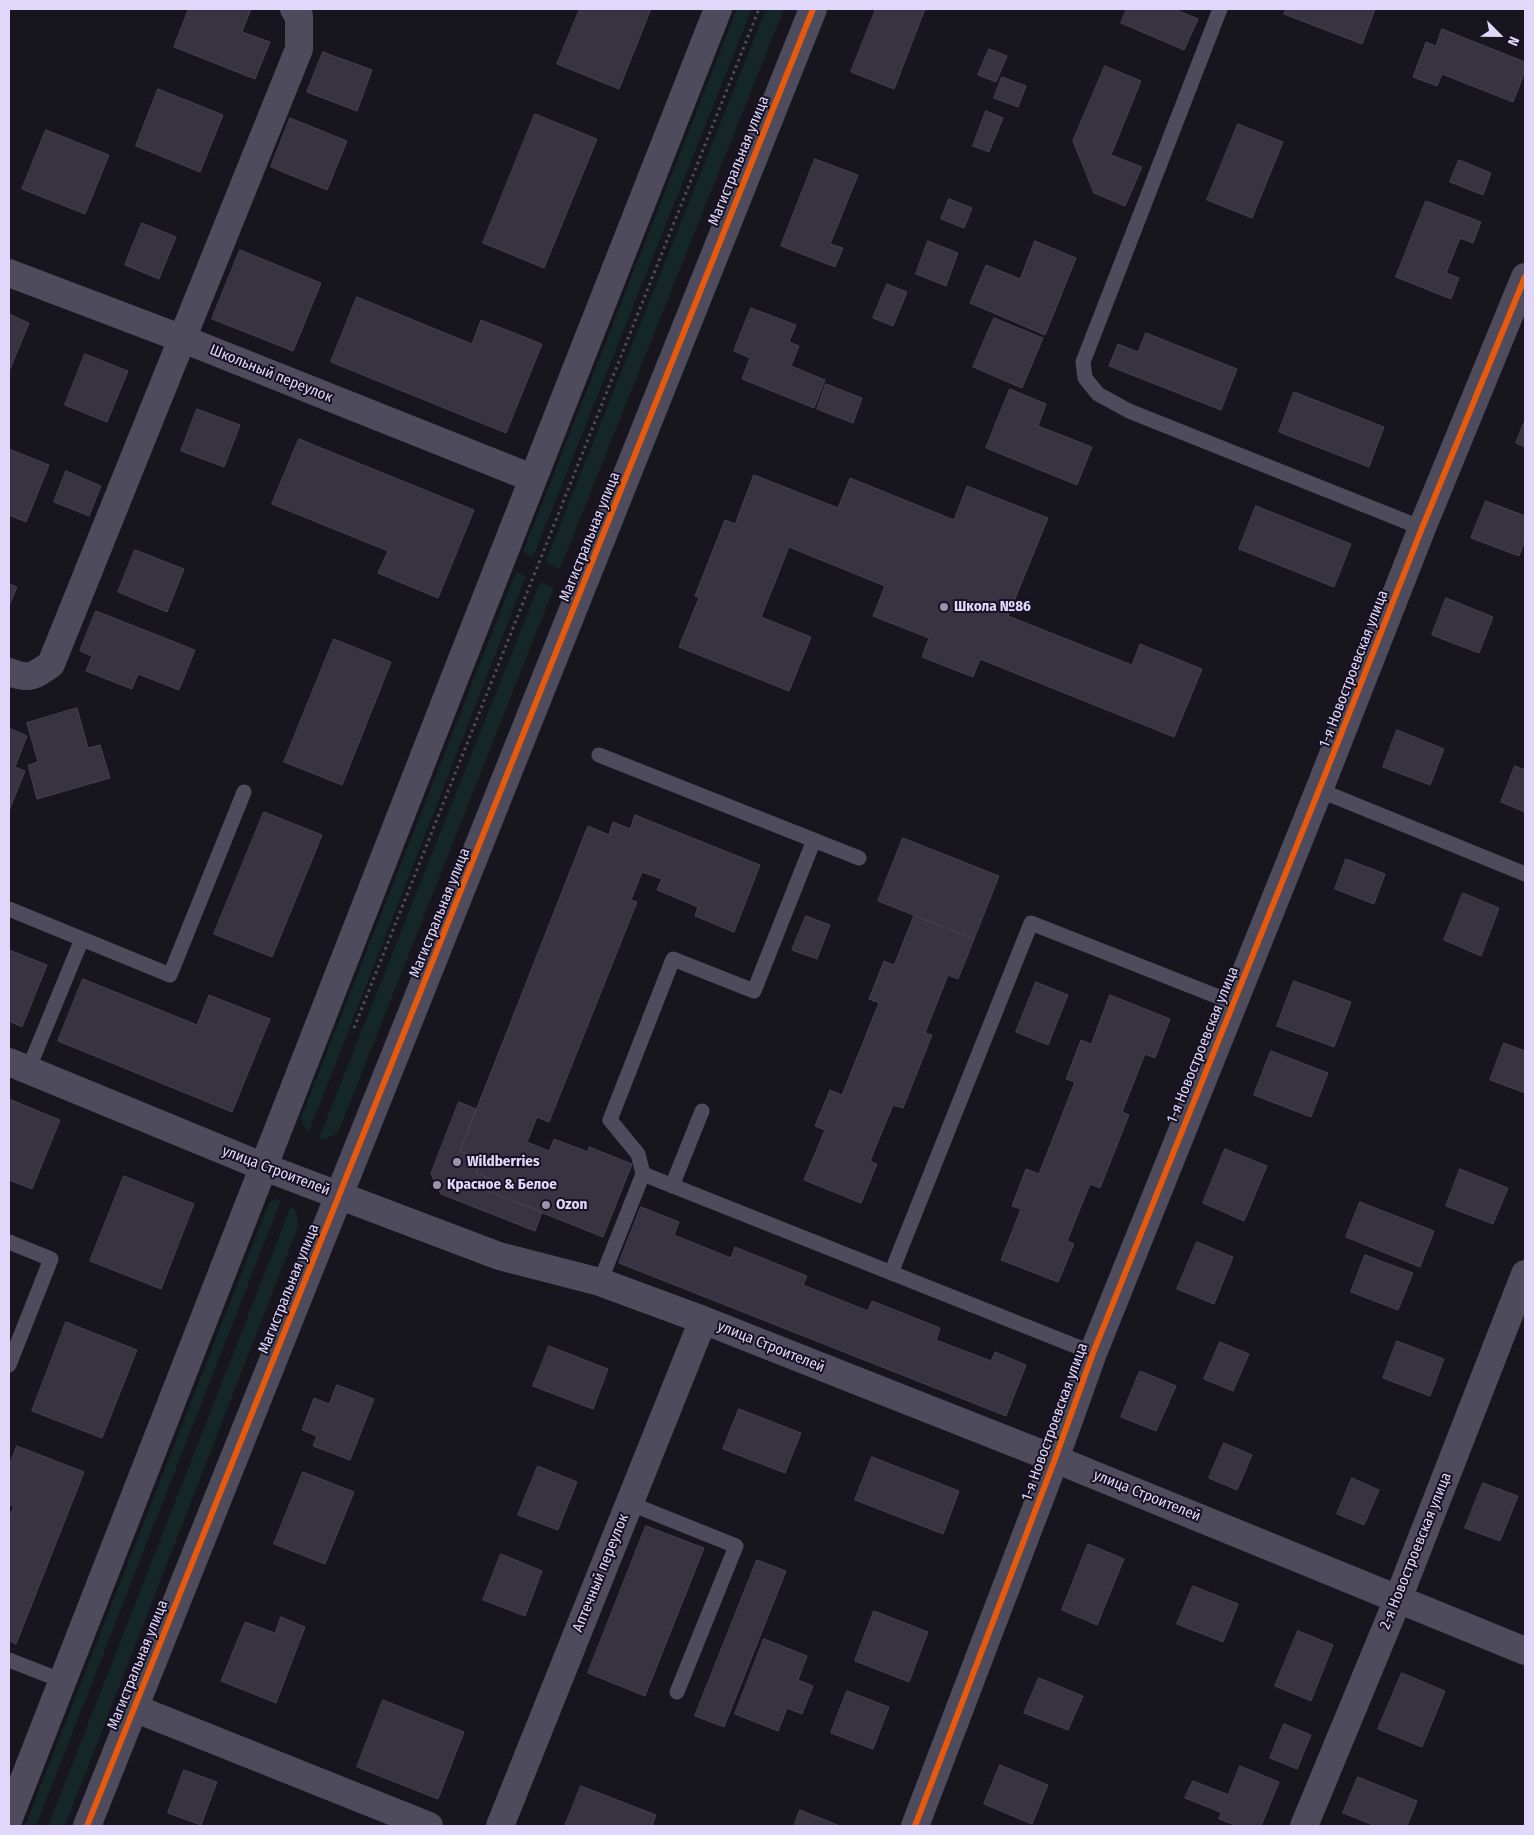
<!DOCTYPE html>
<meta charset="utf-8">
<style>
body{margin:0}
#map{position:relative;width:1534px;height:1835px;overflow:hidden;background:#17151e;font-family:"Fira Sans Condensed",sans-serif}
canvas{display:block}
.frame{position:absolute;inset:0;border:10px solid #e0d7fa;pointer-events:none}
.north{position:absolute;left:1474px;top:10px;width:50px;height:50px;-webkit-text-stroke:4px #161122;paint-order:stroke;rotate:113deg;font-size:14px;font-weight:700;line-height:20px;text-align:center;color:#e0d7fa}
.north::after{content:'';display:block;margin:auto;width:18px;height:22px;background:#e0d7fa;clip-path:polygon(50% 0,100% 100%,50% 72%,0 100%)}
</style>
<div id="map">
<canvas width="1534" height="1835"></canvas>
<div class="frame"></div>
<div class="north">N</div>
</div>
<script>
const c = document.querySelector('canvas').getContext('2d');
c.lineJoin = 'round';
function fillPath(path, color) {
  c.fillStyle = color;
  c.fill(path, 'evenodd');
}
function trace(path, color, width, dash) {
  c.strokeStyle = color;
  c.lineWidth = width;
  c.lineCap = dash ? 'butt' : 'round';
  c.setLineDash(dash || []);
  c.stroke(path);
}
function write(font, color, halo, rows, align = 'center') {
  c.font = font + ' "Fira Sans Condensed",sans-serif';
  c.lineWidth = 4;
  c.setLineDash([]);
  c.textBaseline = 'middle';
  c.strokeStyle = halo;
  c.fillStyle = color;
  for (const [text, x, y, turn = 0] of rows) {
    c.save();
    c.translate(x, y);
    c.rotate((+turn || 0) * Math.PI / 180);
    c.textAlign = isNaN(turn) ? turn : align;
    if (halo) c.strokeText(text, 0, 0);
    c.fillText(text, 0, 0);
    c.restore();
  }
}
fillPath(new Path2D(`
 M737 9H752L533 557 523 552Z
 M766 9H784L560 569 545 563Z
 M516 572 526 576 309 1132 303 1125 301 1118Z
 M540 582 554 588 338 1133 326 1139 319 1138Z
 M274 1199 281 1200 36 1826H25L269 1203Z
 M291 1206C298 1212 298 1218 298 1227L65 1826H48Z`), '#152629');
const building = new Path2D(`
 M189 9H251L242 32 270 42 255 79 174 47Z
 M580 9H651L619 89 557 64Z
 M876 9H925L894 89 851 72Z
 M1127 9H1174L1198 19 1184 50 1121 23Z
 M1286 9H1375L1362 44 1284 14Z
 M1442 29 1525 62V71L1513 102 1442 74 1437 86 1413 77 1426 42 1436 46Z
 M989 49 1007 56 996 82 978 75Z
 M323 52 372 70 357 111 307 92Z
 M1105 66 1141 81 1111 155 1142 167 1125 206 1094 193 1073 141Z
 M1002 77 1026 86 1018 107 994 98Z
 M158 89 223 115 200 172 136 146Z
 M986 111 1003 118 989 152 973 146Z
 M535 114 597 139 544 268 483 243Z
 M290 118 347 141 327 190 271 167Z
 M1238 124 1283 142 1252 218 1207 200Z
 M46 130 109 155 85 214 22 189Z
 M815 159 858 175 830 244 843 248 835 267 781 246Z
 M1459 160 1491 173 1483 195 1450 182Z
 M949 199 972 208 964 228 941 219Z
 M1426 201 1481 222 1473 243 1460 238 1446 273 1459 278 1451 299 1396 277Z
 M142 223 176 237 159 279 125 265Z
 M928 241 958 253 946 286 916 274Z
 M1035 241 1076 258 1045 335 970 303 986 265 1020 279Z
 M240 250 321 283 293 351 212 319Z
 M887 284 907 292 893 326 873 318Z
 M357 297 472 344 481 320 542 344 506 433 331 362Z
 M751 308 796 325 789 342 799 346 791 366 825 380 814 408 742 379 750 358 734 351Z
 M9 314 29 323 10 369 9 368Z
 M994 318 1043 338 1022 388 973 367Z
 M1146 333 1237 369 1221 410 1109 366 1118 344 1138 352Z
 M85 354 128 371 107 422 65 405Z
 M826 384 862 398 853 423 817 409Z
 M1010 389 1046 404 1038 426 1092 447 1077 485 986 448Z
 M1294 392 1384 427 1369 467 1279 432Z
 M197 409 240 425 224 467 181 451Z
 M1525 420V447L1516 443Z
 M299 439 474 510 438 598 378 573 388 551 272 504Z
 M9 449 49 465 26 522 9 515Z
 M66 471 101 486 89 516 54 502Z
 M754 475 838 508 850 478 954 520 967 486 1048 518 1008 616 1132 665 1140 644 1202 669 1174 737 980 659 973 677 922 657 929 638 873 616 885 586 789 547 761 617 811 637 789 691 679 647 699 598 695 596 725 520 735 524Z
 M1486 501 1525 516V540L1519 556 1471 538Z
 M1256 506 1351 544 1334 587 1239 549Z
 M135 550 184 569 167 612 118 592Z
 M9 584 17 587 9 606Z
 M1446 598 1493 617 1479 653 1432 635Z
 M96 611 195 650 179 690 138 674 132 689 86 671 92 656 80 651Z
 M334 639 391 662 342 785 284 762Z
 M77 708 88 748 100 745 110 778 37 799 28 765 38 762 27 723Z
 M9 728 27 736 15 767 25 771 9 811Z
 M1397 730 1444 749 1430 785 1383 767Z
 M1515 766 1525 770V812L1501 802Z
 M264 812 322 835 272 957 214 934Z
 M635 815 760 865 734 932 695 916 698 907 657 890 662 879 642 872 631 900 637 902 549 1122 537 1117 527 1142 549 1151 554 1139 588 1152 589 1147 632 1164 603 1237 485 1190 489 1178 476 1173 481 1160 460 1151 588 826 609 835 613 822 630 829Z
 M903 838 999 876 974 939 878 901Z
 M1346 859 1385 874 1374 904 1335 889Z
 M1463 893 1499 908 1481 956 1444 940Z
 M806 916 830 925 817 959 792 950Z
 M914 916 974 939 958 979 948 975 925 1033 932 1035 903 1108 893 1105 870 1161 877 1164 861 1203 804 1180 825 1130 815 1126 830 1090 842 1095 879 1003 869 999 884 961 894 965Z
 M9 950 47 965 22 1027 9 1021Z
 M83 979 197 1025 209 995 270 1019 232 1112 58 1041Z
 M1294 981 1351 1002 1334 1047 1277 1026Z
 M1036 982 1068 995 1048 1045 1016 1032Z
 M1110 995 1170 1019 1155 1058 1145 1054 1122 1112 1129 1115 1100 1188 1090 1184 1067 1241 1074 1244 1058 1282 1001 1260 1021 1209 1012 1206 1026 1169 1039 1174 1075 1082 1066 1079 1081 1040 1091 1044Z
 M1504 1043 1525 1051V1093L1490 1080Z
 M1271 1051 1328 1073 1311 1117 1254 1095Z
 M9 1099 60 1120 32 1189 9 1180Z
 M459 1102 476 1109 460 1151 481 1160 476 1173 489 1178 485 1190 542 1212 535 1231 441 1194 431 1174Z
 M1225 1149 1267 1166 1244 1221 1203 1203Z
 M1460 1169 1508 1188 1493 1224 1446 1206Z
 M124 1176 194 1204 161 1289 90 1261Z
 M1360 1202 1434 1231 1420 1267 1346 1237Z
 M641 1207 679 1222 674 1235 731 1258 735 1247 807 1276 803 1285 868 1311 872 1301 940 1328 936 1340 991 1361 995 1352 1026 1365 1006 1416 619 1263Z
 M1197 1242 1233 1257 1214 1304 1177 1289Z
 M1365 1255 1413 1273 1398 1310 1351 1292Z
 M66 1322 137 1350 102 1438 32 1411Z
 M1397 1341 1444 1359 1430 1396 1383 1378Z
 M1220 1342 1249 1354 1233 1391 1204 1379Z
 M549 1346 608 1369 593 1409 533 1386Z
 M1140 1371 1176 1386 1156 1431 1121 1417Z
 M337 1385 374 1399 350 1460 313 1446 317 1436 302 1430 314 1398 329 1404Z
 M739 1409 801 1433 785 1473 723 1449Z
 M1224 1443 1252 1455 1237 1490 1209 1478Z
 M17 1446 84 1472 16 1644 9 1641V1519L14 1506 9 1505V1466Z
 M872 1457 959 1491 943 1534 855 1500Z
 M538 1466 577 1482 558 1530 518 1515Z
 M303 1472 354 1492 325 1564 274 1544Z
 M1352 1478 1379 1490 1364 1525 1337 1514Z
 M1483 1483 1518 1496 1500 1541 1465 1528Z
 M646 1526 704 1548 645 1696 588 1673Z
 M1088 1544 1124 1559 1097 1625 1062 1610Z
 M501 1554 542 1571 525 1616 483 1600Z
 M757 1560 786 1571 724 1727 695 1716Z
 M1193 1586 1238 1604 1223 1642 1177 1624Z
 M874 1611 928 1632 909 1682 855 1661Z
 M281 1617 305 1627 276 1703 221 1681 245 1622 275 1633Z
 M1298 1631 1333 1645 1311 1701 1275 1686Z
 M764 1639 807 1656 798 1680 813 1686 802 1714 787 1708 778 1731 735 1714Z
 M1402 1673 1445 1691 1422 1747 1378 1729Z
 M1039 1678 1083 1696 1068 1730 1024 1713Z
 M847 1691 889 1707 873 1749 831 1733Z
 M383 1700 464 1732 438 1799 357 1767Z
 M1284 1724 1311 1735 1297 1769 1270 1758Z
 M1000 1765 1048 1785 1032 1824 984 1804Z
 M1240 1766 1279 1782 1261 1826H1238L1219 1819Z
 M184 1770 217 1782 201 1825 168 1813Z
 M1358 1777 1417 1801 1407 1826H1376L1343 1813Z
 M1193 1781 1227 1794 1220 1812 1185 1798Z
 M581 1786 656 1815 652 1826H565Z
 M800 1810 840 1826H794Z`);
fillPath(building, '#373340');
trace(building, '#454151', 1);
trace(new Path2D(`
 M354 1028 759 9`), '#4a515e', 3, [2.5, 4]);
trace(new Path2D(`
 M1220 9 1083 362 1085 378 1098 394 1129 411 1422 528
 M599 755 859 858
 M1319 790 1525 874
 M9 909 170 975 244 792
 M28 1070 82 939
 M643 1174 638 1154 610 1120 673 959 754 991 814 840
 M672 1186 702 1111
 M9 1242 51 1259 9 1365
 M891 1273 1031 923 1234 1003
 M600 1282 643 1174 1093 1353
 M629 1503 736 1546 677 1692
 M9 1660 63 1681`), '#4e4b5d', 15);
trace(new Path2D(`
 M9 273 183 339 532 478
 M9 672C29 680 35 676 51 664L299 49V16L294 9
 M9 1062 264 1167 499 1256 600 1282 703 1320 1055 1459 1525 1651
 M134 1708 429 1826
 M9 1818C246 1215 479 611 718 9
 M87 1826 813 9
 M500 1826 703 1320
 M915 1826 1055 1459 1093 1353 1319 790 1422 528 1525 277
 M1304 1826 1398 1599 1525 1274`), '#4e4b5d', 28);
trace(new Path2D(`
 M87 1826 813 9
 M915 1826 1055 1459 1093 1353 1319 790 1422 528 1525 277`), '#e8590c', 6);
for (const [x, y, r, color] of [
 [944,607,5,"#9a93ad"],
 [457,1162,5,"#9a93ad"],
 [437,1185,5,"#9a93ad"],
 [546,1205,5,"#9a93ad"]
]) {
  const dot = new Path2D();
  dot.arc(x, y, r, 0, 2 * Math.PI);
  c.fillStyle = color;
  c.fill(dot);
  trace(dot, '#161122', 2);
}
write('15px', '#e0d7fa', '#161122', [
 ["Магистральная улица",739,161,-68],
 ["Школьный переулок",271,374,22],
 ["Магистральная улица",590,537,-68],
 ["1-я Новостроевская улица",1354,669,-69],
 ["Магистральная улица",440,913,-68],
 ["1-я Новостроевская улица",1203,1045,-68],
 ["улица Строителей",276,1171,21],
 ["Магистральная улица",289,1289,-68],
 ["улица Строителей",771,1347,22],
 ["1-я Новостроевская улица",1055,1422,-70],
 ["улица Строителей",1147,1496,22],
 ["2-я Новостроевская улица",1416,1551,-68],
 ["Аптечный переулок",601,1573,-68],
 ["Магистральная улица",138,1665,-68]
]);
write('bold 15px', '#e0d7fa', '#161122', [
 ["Школа №86",954,607],
 ["Wildberries",467,1162],
 ["Красное & Белое",447,1185],
 ["Ozon",556,1205]
], 'left');
</script>
